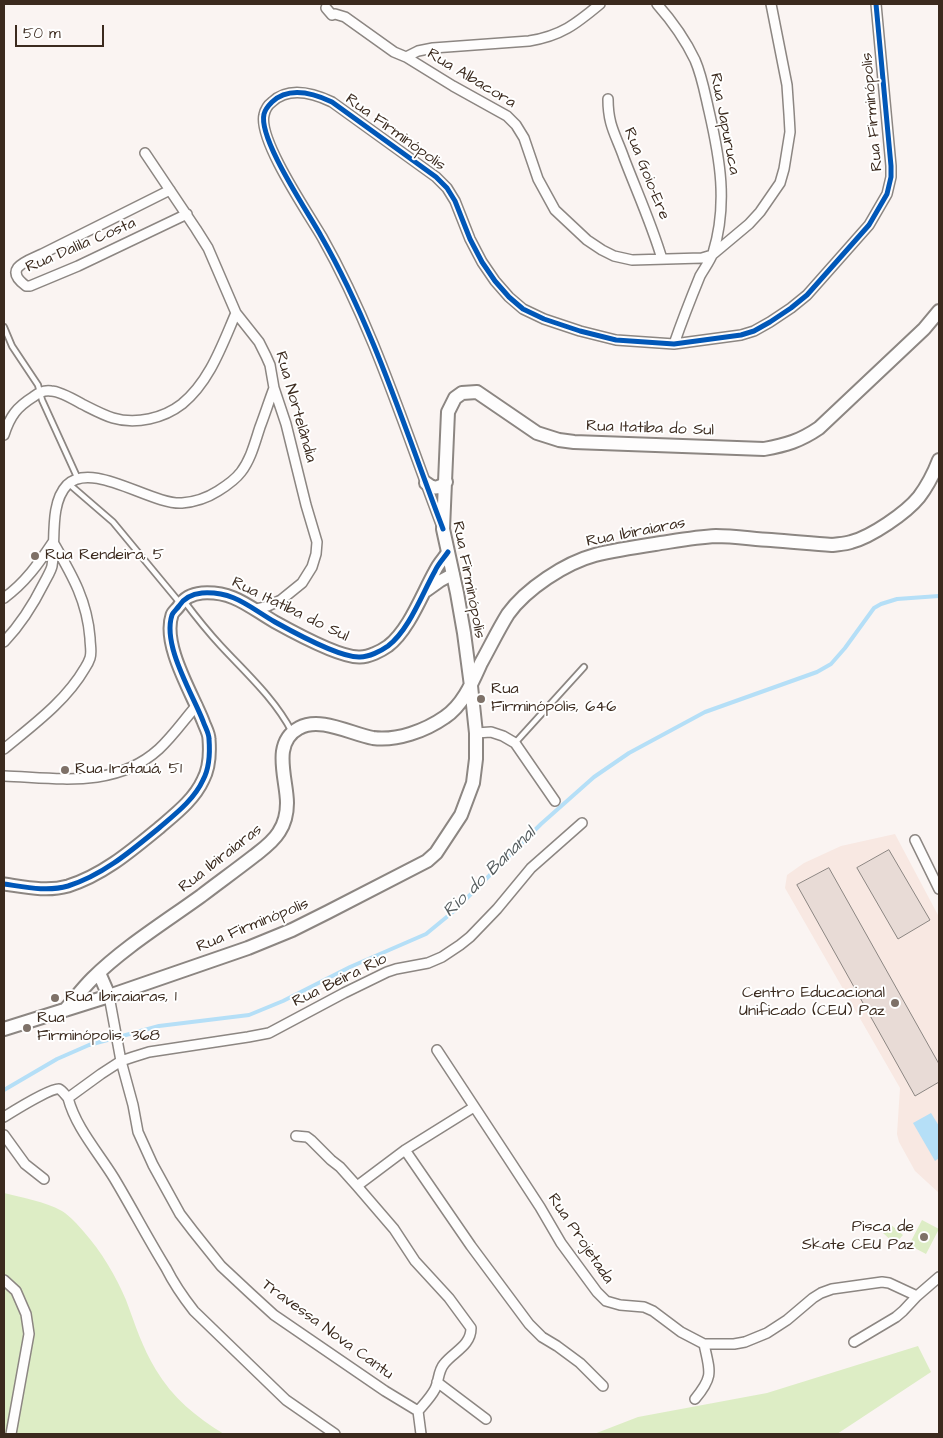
<!DOCTYPE html>
<meta charset="utf-8">
<style>
body{margin:0}
#map{position:relative;width:943px;height:1438px;overflow:hidden;background:#faf4f2;font-family:"Architects Daughter",sans-serif}
canvas{display:block}
.frame{position:absolute;inset:0;border:5px solid #3b2a1e;pointer-events:none}
.scale{position:absolute;left:15px;top:25px;width:89px;height:22px;box-sizing:border-box;border:2px solid #3b2a1e;border-top:0;padding-left:6px;font-size:15px;line-height:18px;white-space:nowrap;color:#3b2a1e;-webkit-text-stroke:4px #fff;paint-order:stroke}
</style>
<div id="map">
<canvas width="943" height="1438"></canvas>
<div class="frame"></div>
<div class="scale">50 m</div>
</div>
<script>
const c = document.querySelector('canvas').getContext('2d');
c.lineJoin = 'round';
function fillPath(path, color) {
  c.fillStyle = color;
  c.fill(path, 'evenodd');
}
function trace(path, color, width, dash) {
  c.strokeStyle = color;
  c.lineWidth = width;
  c.lineCap = dash ? 'butt' : 'round';
  c.setLineDash(dash || []);
  c.stroke(path);
}
function write(font, color, halo, rows, align = 'center') {
  c.font = font + ' "Architects Daughter",sans-serif';
  c.lineWidth = 4;
  c.setLineDash([]);
  c.textBaseline = 'middle';
  c.strokeStyle = halo;
  c.fillStyle = color;
  for (const [text, x, y, turn = 0] of rows) {
    c.save();
    c.translate(x, y);
    c.rotate((+turn || 0) * Math.PI / 180);
    c.textAlign = isNaN(turn) ? turn : align;
    if (halo) c.strokeText(text, 0, 0);
    c.fillText(text, 0, 0);
    c.restore();
  }
}
fillPath(new Path2D(`
 M895 834 939 917V1193L915 1171 899 1142 897 1134 900 1088 785 888 787 875 804 863 841 846Z`), '#f8e8e2');
fillPath(new Path2D(`
 M4 1193C23 1198 44 1201 62 1211 70 1216 78 1225 84 1232 101 1251 116 1276 126 1300 135 1324 142 1347 156 1370 172 1397 197 1418 224 1434H4Z
 M922 1220 939 1229 926 1254 909 1245Z
 M890 1224 903 1235 895 1244 883 1233Z
 M918 1346 931 1372 837 1434H594L638 1417 767 1393Z`), '#ddedc5');
fillPath(new Path2D(`
 M931 1113 939 1126V1158L935 1161 913 1123Z`), '#b5dff7');
trace(new Path2D(`
 M4 1090 57 1059 89 1045 159 1026 249 1015 283 1001 350 967 426 934 454 911 541 824 594 777 629 753 705 712 817 672 831 664 845 648 874 608 881 604 897 599 939 596`), '#b5dff7', 4);
const building = new Path2D(`
 M889 850 930 920 898 939 857 868Z
 M829 868 939 1064V1082L915 1096 797 885Z`);
fillPath(building, '#e8dbd6');
trace(building, '#8c8682', 1);
const service = new Path2D(`
 M4 327 12 346 38 385 42 400 78 479
 M69 484 113 522 180 603
 M184 601C196 617 208 632 221 646 246 673 275 699 292 732
 M515 743 584 667`);
const minor = new Path2D(`
 M657 4C672 21 685 39 695 60 702 76 705 94 709 111 720 159 728 204 713 253 710 261 704 269 700 276 691 298 682 321 674 344
 M326 8 332 15 335 14 345 17 394 52 406 57 453 86 507 116 516 125 524 138 538 179 555 210 587 240 602 250 614 256 632 260 702 258 712 255 749 224 760 212 780 183 784 169 790 132 789 114 787 85 771 4
 M406 57 418 51 433 48 529 41C561 36 576 24 600 4
 M608 99C608 126 616 135 624 158 637 192 652 225 662 259
 M145 153 196 229 208 248 236 313 259 342 266 356 270 365 274 388 286 424 306 505 317 542 316 554 312 567 302 583 281 600 268 606 256 609
 M170 190 42 254C27 261 2 268 26 286H30L78 266 187 214
 M4 435C10 416 17 407 33 397 38 393 45 390 51 391 58 391 75 400 82 404 92 409 103 415 113 418 136 425 164 418 182 404 210 381 222 345 236 313
 M441 524C404 427 373 327 322 237 308 213 258 140 264 115 265 110 268 105 272 102 289 86 313 93 332 102L436 177 447 188 455 201 470 239 482 262 495 281 509 297 523 309 544 319 580 331 616 340 674 344 741 335 754 331 770 322 791 308 807 295 869 225 887 194 891 177V166L876 4
 M4 598C25 583 39 563 53 542
 M4 642C21 624 33 605 44 583 47 577 51 571 52 566 56 542 49 504 67 485 92 460 151 505 182 503 195 502 207 498 218 491 226 486 235 480 241 472 251 459 255 442 260 427 265 414 269 401 274 388
 M476 733 491 732 503 736 515 743 555 801
 M4 749C33 725 66 701 85 668 87 665 89 661 90 658 92 652 90 645 90 638 87 600 72 575 53 542
 M4 776C58 778 115 789 159 749 173 736 184 720 197 705
 M915 840 939 889
 M109 996 121 1061 133 1105 138 1132 153 1165 180 1214 193 1231 221 1266 251 1294 274 1315 385 1391 418 1411
 M437 1050 508 1158 540 1207 561 1243 597 1292 606 1301 620 1305 644 1307 653 1311 681 1332 704 1344H734L745 1342 767 1333 787 1320 813 1298 821 1293 832 1289 882 1282 889 1283 917 1296
 M68 1098 101 1074 121 1061 133 1057 149 1052 248 1037 269 1033 344 993 387 972 396 969 428 963 442 957 460 945 470 937 497 909 531 868 582 823
 M68 1098C76 1128 98 1152 114 1178 132 1208 148 1239 166 1268 174 1284 183 1297 194 1311L286 1400 335 1434
 M4 1117C12 1112 52 1087 59 1089 62 1090 66 1096 68 1098
 M4 1135 25 1164 44 1179
 M296 1136 307 1137 311 1140 331 1160 340 1167 357 1186 394 1229 415 1261 449 1298 471 1328C471 1346 453 1352 444 1364 438 1371 439 1381 435 1389 431 1397 424 1404 418 1411
 M405 1150 471 1246 529 1324 542 1337 557 1346 580 1363 603 1386
 M357 1186 405 1150 474 1107
 M4 1280 16 1291 26 1314 29 1334 11 1434
 M854 1342 896 1317 903 1311 917 1296 939 1277
 M437 1382 486 1419
 M695 1399C714 1376 710 1372 704 1344
 M418 1411 421 1434`);
const tertiary = new Path2D(`
 M426 591 440 581 453 574
 M4 884C25 887 47 892 68 886 103 875 131 851 159 828 174 815 194 800 203 780 209 769 210 752 209 739 209 733 205 727 203 721 192 693 162 645 172 615 173 612 177 609 179 606 184 598 192 594 202 593 234 591 249 607 275 622 293 632 340 658 360 657 369 657 381 651 388 646 409 630 422 594 435 571 438 564 444 558 448 552`);
const secondary = new Path2D(`
 M426 483C433 489 439 489 446 482
 M99 973 109 996
 M65 1010C74 1000 82 989 92 979 123 948 165 922 201 896 218 883 236 870 254 856 263 849 273 842 279 832 285 823 287 813 287 803 287 779 271 743 299 728 320 716 351 734 373 738 397 741 425 731 445 717 463 705 472 683 481 663 490 647 498 630 508 614 526 589 565 563 595 555 615 550 635 547 655 544 675 541 695 537 716 536 734 536 753 539 771 540 792 542 812 543 832 545 838 544 845 544 851 542 871 537 906 513 919 497 928 485 934 473 939 460
 M4 1029 109 996 248 948 292 930 328 912 427 861 436 853 461 815 473 783 476 759V733L471 686 464 633 457 593 443 529 448 412 455 398 462 393 477 392 537 433 559 440 574 442 764 449C786 445 800 441 819 428L924 329 939 311`);
trace(service, '#8c8682', 8);
trace(minor, '#8c8682', 12);
trace(tertiary, '#8c8682', 15);
trace(secondary, '#8c8682', 16);
trace(service, '#fefdfd', 4.5);
trace(minor, '#fefdfd', 9);
trace(tertiary, '#fefdfd', 11);
trace(secondary, '#fefdfd', 12);
trace(new Path2D(`
 M443 529C405 430 374 328 321 236 308 212 258 139 264 114 265 110 269 105 272 102 289 86 313 93 332 102L436 177 447 188 455 201 470 239 482 262 495 281 509 297 523 309 544 319 580 331 616 340 674 344 741 335 754 331 770 322 791 308 807 295 869 225 887 194 891 177V166L876 4
 M4 884C25 887 47 892 68 886 103 875 131 851 159 828 174 815 194 800 203 780 209 769 210 752 209 739 209 733 205 727 203 721 192 693 162 645 172 615 173 612 177 609 179 606 184 598 192 594 202 593 234 591 249 607 275 622 293 632 340 658 360 657 369 657 381 651 388 646 409 630 422 594 435 571 438 564 444 558 448 552`), '#0057b8', 5);
for (const [x, y, r, color] of [
 [35,556,5,"#7e7168"],
 [481,699,5,"#7e7168"],
 [65,770,5,"#7e7168"],
 [55,998,5,"#7e7168"],
 [895,1003,5,"#7e7168"],
 [27,1028,5,"#7e7168"],
 [924,1237,5,"#7e7168"]
]) {
  const dot = new Path2D();
  dot.arc(x, y, r, 0, 2 * Math.PI);
  c.fillStyle = color;
  c.fill(dot);
  trace(dot, '#fff', 2);
}
write('16px', '#3b2a1e', '#fff', [
 ["Rua Albacora",471,79,31],
 ["Rua Firminópolis",873,112,-95],
 ["Rua Japuruca",724,124,79],
 ["Rua Firminópolis",395,133,36],
 ["Rua Goio-Ere",646,174,68],
 ["Rua Dalila Costa",81,246,-23],
 ["Rua Nortelândia",295,407,74],
 ["Rua Itatiba do Sul",650,429,2],
 ["Rua Ibiraiaras",636,533,-11],
 ["Rua Firminópolis",468,580,79],
 ["Rua Itatiba do Sul",290,610,26],
 ["Rua Ibiraiaras",221,859,-38],
 ["Rua Firminópolis",253,926,-22],
 ["Rua Beira Rio",340,981,-26],
 ["Rua Projetada",580,1239,56],
 ["Travessa Nova Cantu",327,1330,36]
]);
write('16px', '#3b2a1e', '#fff', [
 ["Rua Rendeira, 5",45,556],
 ["Rua",491,690],
 ["Firminópolis, 646",491,708],
 ["Rua Iratauá, 51",75,770],
 ["Centro Educacional",885,994,"right"],
 ["Unificado (CEU) Paz",885,1012,"right"],
 ["Rua Ibiraiaras, 1",65,998],
 ["Rua",37,1019],
 ["Firminópolis, 368",37,1037],
 ["Pisca de",914,1228,"right"],
 ["Skate CEU Paz",914,1246,"right"]
], 'left');
write('italic 18px', '#575e60', '#fff', [
 ["Rio do Bananal",490,873,-44]
]);
</script>
